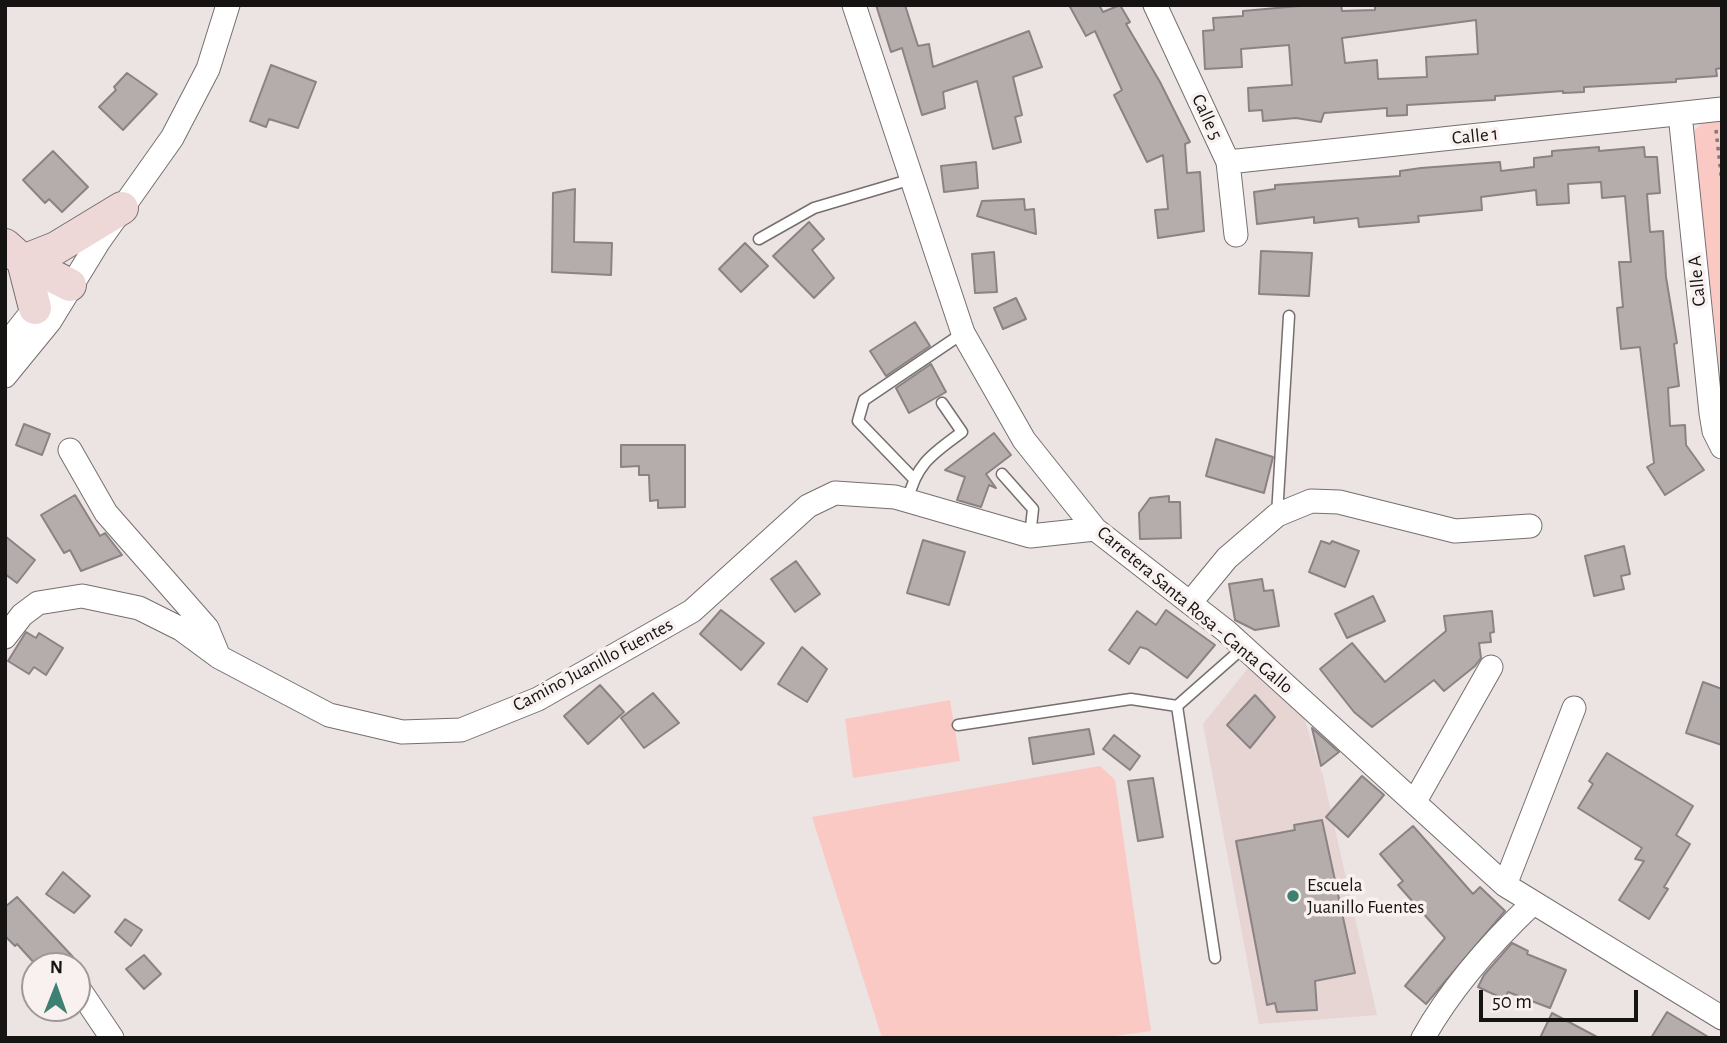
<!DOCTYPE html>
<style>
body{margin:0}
#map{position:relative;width:1727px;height:1043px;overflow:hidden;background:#ece3e3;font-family:"Alegreya Sans",sans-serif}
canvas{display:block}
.frame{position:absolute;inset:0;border:7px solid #161313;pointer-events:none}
.north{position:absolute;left:21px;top:952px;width:70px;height:70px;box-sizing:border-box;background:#f9f1f0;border:2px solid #9e9898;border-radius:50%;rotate:1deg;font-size:19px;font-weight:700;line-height:28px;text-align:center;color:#161313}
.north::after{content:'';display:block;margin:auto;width:24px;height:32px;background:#3e8173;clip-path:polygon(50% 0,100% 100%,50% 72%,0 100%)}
.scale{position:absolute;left:1479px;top:990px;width:159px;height:32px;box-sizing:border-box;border:4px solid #161313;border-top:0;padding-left:9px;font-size:21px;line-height:24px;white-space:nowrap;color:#161313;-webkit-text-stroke:5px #f9f1f0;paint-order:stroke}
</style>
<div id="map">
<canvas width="1727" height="1043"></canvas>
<div class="frame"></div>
<div class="north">N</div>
<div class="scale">50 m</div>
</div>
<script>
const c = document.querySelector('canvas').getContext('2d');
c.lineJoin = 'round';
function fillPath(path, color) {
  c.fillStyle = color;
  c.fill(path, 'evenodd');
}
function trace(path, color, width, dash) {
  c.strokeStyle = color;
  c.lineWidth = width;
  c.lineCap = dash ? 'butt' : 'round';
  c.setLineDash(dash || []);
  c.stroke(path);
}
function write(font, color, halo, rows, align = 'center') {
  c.font = font + ' "Alegreya Sans",sans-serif';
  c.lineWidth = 7;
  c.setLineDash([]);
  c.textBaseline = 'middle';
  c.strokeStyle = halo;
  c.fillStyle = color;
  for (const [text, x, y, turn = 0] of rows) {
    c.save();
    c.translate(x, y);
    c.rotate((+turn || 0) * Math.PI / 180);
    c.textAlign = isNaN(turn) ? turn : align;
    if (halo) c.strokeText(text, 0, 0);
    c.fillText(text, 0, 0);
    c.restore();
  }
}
fillPath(new Path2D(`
 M1249 667 1302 712 1323 776 1377 1015 1259 1024 1203 724Z`), '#e6d5d3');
fillPath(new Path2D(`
 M1722 120V389L1693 132 1703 122Z
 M950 700 960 761 853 778 845 719Z
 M1100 766 1115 780 1151 1031 1101 1038H882L812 817Z`), '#fac9c4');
const building = new Path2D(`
 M876 5H905L918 46 929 44 933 67 1029 31 1042 67 1013 77 1022 115 1015 117 1021 142 993 149 977 81 943 92 945 108 922 115 902 48 891 52Z
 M1069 5H1099L1103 12 1120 5 1130 22 1126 24 1160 82 1190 142 1185 144 1187 173 1200 172 1204 231 1158 238 1155 210 1168 209 1163 155 1147 162 1114 95 1122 90 1095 31 1086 36Z
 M1310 5H1341L1342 11 1375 10V5H1722V68L1716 69 1717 76 1676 79V82L1584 87V92L1563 93V91L1495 96V100L1407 105V115L1387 116V108L1324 113 1321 122 1296 118 1263 121 1262 110 1249 111 1248 88 1292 85 1289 45 1241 49 1242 67 1205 69 1203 31 1214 30 1213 18 1243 16V11ZM1476 20 1478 54 1426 57 1427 77 1378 79 1377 60 1345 63 1342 38Z
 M271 65 316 82 298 128 269 119 266 127 250 121Z
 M127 73 157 94 123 130 99 107 116 90 114 87Z
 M1599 147V151L1644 147 1645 157H1657L1660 193 1647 194 1650 232 1663 231 1666 277 1677 343 1674 344 1679 386 1668 388 1670 426 1685 425 1686 445 1704 470 1665 495 1647 467 1654 463 1640 347 1621 349 1617 308 1623 307 1619 262H1631L1625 196 1602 198 1601 182 1568 184 1569 203 1537 205 1536 190 1481 197 1482 210 1418 216 1419 222 1359 227 1358 218 1314 223V217L1257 224 1254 192 1275 189V185L1400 176V171L1421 168 1500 162 1501 171 1534 167V158L1552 156V151Z
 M53 151 88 187 62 212 49 199 45 203 23 180Z
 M976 162 978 188 944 192 941 166Z
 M575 189 574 242 612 243 611 275 552 272 553 193Z
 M1024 199 1025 210 1034 209 1036 234 977 216 982 201Z
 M809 222 824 239 812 250 834 278 814 298 773 256Z
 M745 243 768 266 741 292 719 269Z
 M1261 251 1312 253 1309 296 1259 294Z
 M994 252 997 292 975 293 972 254Z
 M1016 298 1026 319 1003 329 994 308Z
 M915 322 930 346 886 376 870 351Z
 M931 364 946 392 909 413 896 388Z
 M24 424 50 434 42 455 16 445Z
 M994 433 1011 455 986 474 996 488 989 485 981 507 957 500 965 477 945 470Z
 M1216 439 1273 457 1264 493 1206 476Z
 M621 445H685V507L658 508V500L650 501 649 475H639V466L621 467Z
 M75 495 100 536 105 533 122 555 81 571 70 550 64 553 41 515Z
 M1169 496V502H1180L1181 538 1140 539 1139 513 1150 498Z
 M5 536 35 560 17 583 5 574Z
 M923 540 965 552 949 605 907 593Z
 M1321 541 1330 544 1332 541 1359 551 1345 587 1309 572Z
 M1624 546 1630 574 1621 576 1624 589 1594 596 1585 556Z
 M796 561 820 594 795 612 771 579Z
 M1262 579 1264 591 1273 590 1279 626 1255 630 1235 620 1229 584Z
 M1373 596 1385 621 1347 638 1335 614Z
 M721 610 764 643 741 670 700 634Z
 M1166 610 1215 645 1187 678 1147 649 1140 647 1129 664 1109 650 1137 611 1156 625Z
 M1492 611 1494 632 1490 633 1491 642 1479 643 1481 658 1475 666 1444 691 1434 680 1372 727 1354 712 1320 669 1352 643 1385 682 1446 631 1444 616Z
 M26 632 36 638 39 633 63 648 46 675 34 667 29 674 8 661Z
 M802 647 827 669 807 702 778 684Z
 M1703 682 1722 689V745L1686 733Z
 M600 685 624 712 588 744 564 716Z
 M653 693 679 723 644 748 621 718Z
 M1255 695 1275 717 1250 748 1227 725Z
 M1312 728 1339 752 1321 766Z
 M1089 729 1094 754 1033 764 1029 738Z
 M1114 735 1140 756 1130 770 1103 749Z
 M1607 753 1693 806 1676 835 1690 844 1664 887 1668 889 1649 919 1619 900 1644 861 1635 859 1642 848 1578 808 1593 784 1589 781Z
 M1362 776 1384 795 1348 837 1326 817Z
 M1153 778 1163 837 1138 841 1128 781Z
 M1322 820 1355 973 1315 981 1317 1010 1277 1012 1275 1003 1267 1005 1236 841 1295 830 1294 825Z
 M1413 826 1473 894 1480 887 1505 911 1426 1004 1405 986 1445 938 1398 885 1403 881 1380 854Z
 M63 872 90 896 74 913 46 894Z
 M17 897 73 957 63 966H37L17 944 15 946 5 936V907Z
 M125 919 142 930 131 946 115 932Z
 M1512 943 1528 951 1527 954 1566 970 1550 1008 1508 992 1504 999 1478 987 1484 975Z
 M144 955 161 974 144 989 126 969Z
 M1667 1012 1710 1038H1651Z
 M1552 1013 1599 1038H1540Z`);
fillPath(building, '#b5adac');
trace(building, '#8b8383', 2);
const lane = new Path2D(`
 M759 239 814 208 912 179
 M1002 474 1033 509 1030 536
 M913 478 858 421 864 400 963 333
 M908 500C916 463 934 453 962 432L942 403
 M1277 515 1289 316
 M958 725 1131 699 1177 706
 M1215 958 1177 706 1244 647`);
const street = new Path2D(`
 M854 5 963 333 1024 440 1095 529 1226 631 1505 885 1722 1018
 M1155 5 1228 162 1236 235
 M1680 114 1711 413 1714 431 1722 447
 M1228 162 1722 109
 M5 346 35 308 47 300
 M5 376 50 321 99 241 172 138 208 69 228 5
 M70 450 106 513 207 628 219 657
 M1190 603 1227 558 1277 515 1311 501 1339 502 1455 531 1530 526
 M5 637 22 615 38 603 82 596 139 608 181 629 219 657 329 715 402 732 461 730 538 699 692 611 808 506 835 493 895 497 1030 536 1095 529
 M1415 801 1491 667
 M1505 885 1574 708
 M77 986 112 1038
 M1423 1038C1451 988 1491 943 1532 904`);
const secondary = new Path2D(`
 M5 245 23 261 70 285
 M35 308 23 261 56 248 122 208`);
trace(lane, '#766f6e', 13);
trace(street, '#766f6e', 25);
trace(secondary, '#766f6e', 34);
trace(new Path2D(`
 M1716 130 1722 183`), '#7f7979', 3.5, [3.5, 5]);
trace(lane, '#fff', 10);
trace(street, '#fff', 23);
trace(secondary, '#eed8d7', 32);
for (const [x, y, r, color] of [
 [1293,896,7,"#3e8173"]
]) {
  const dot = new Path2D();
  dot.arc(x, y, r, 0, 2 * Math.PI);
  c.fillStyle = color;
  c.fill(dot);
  trace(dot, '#f9f1f0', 2.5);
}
write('19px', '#161313', '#f9f1f0', [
 ["Calle 5",1207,117,65],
 ["Calle 1",1475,136,-6],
 ["Calle A",1697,281,-96],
 ["Carretera Santa Rosa - Canta Gallo",1195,610,40],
 ["Camino Juanillo Fuentes",593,665,-28]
]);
write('19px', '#161313', '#f9f1f0', [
 ["Escuela",1307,885],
 ["Juanillo Fuentes",1307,907]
], 'left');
</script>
